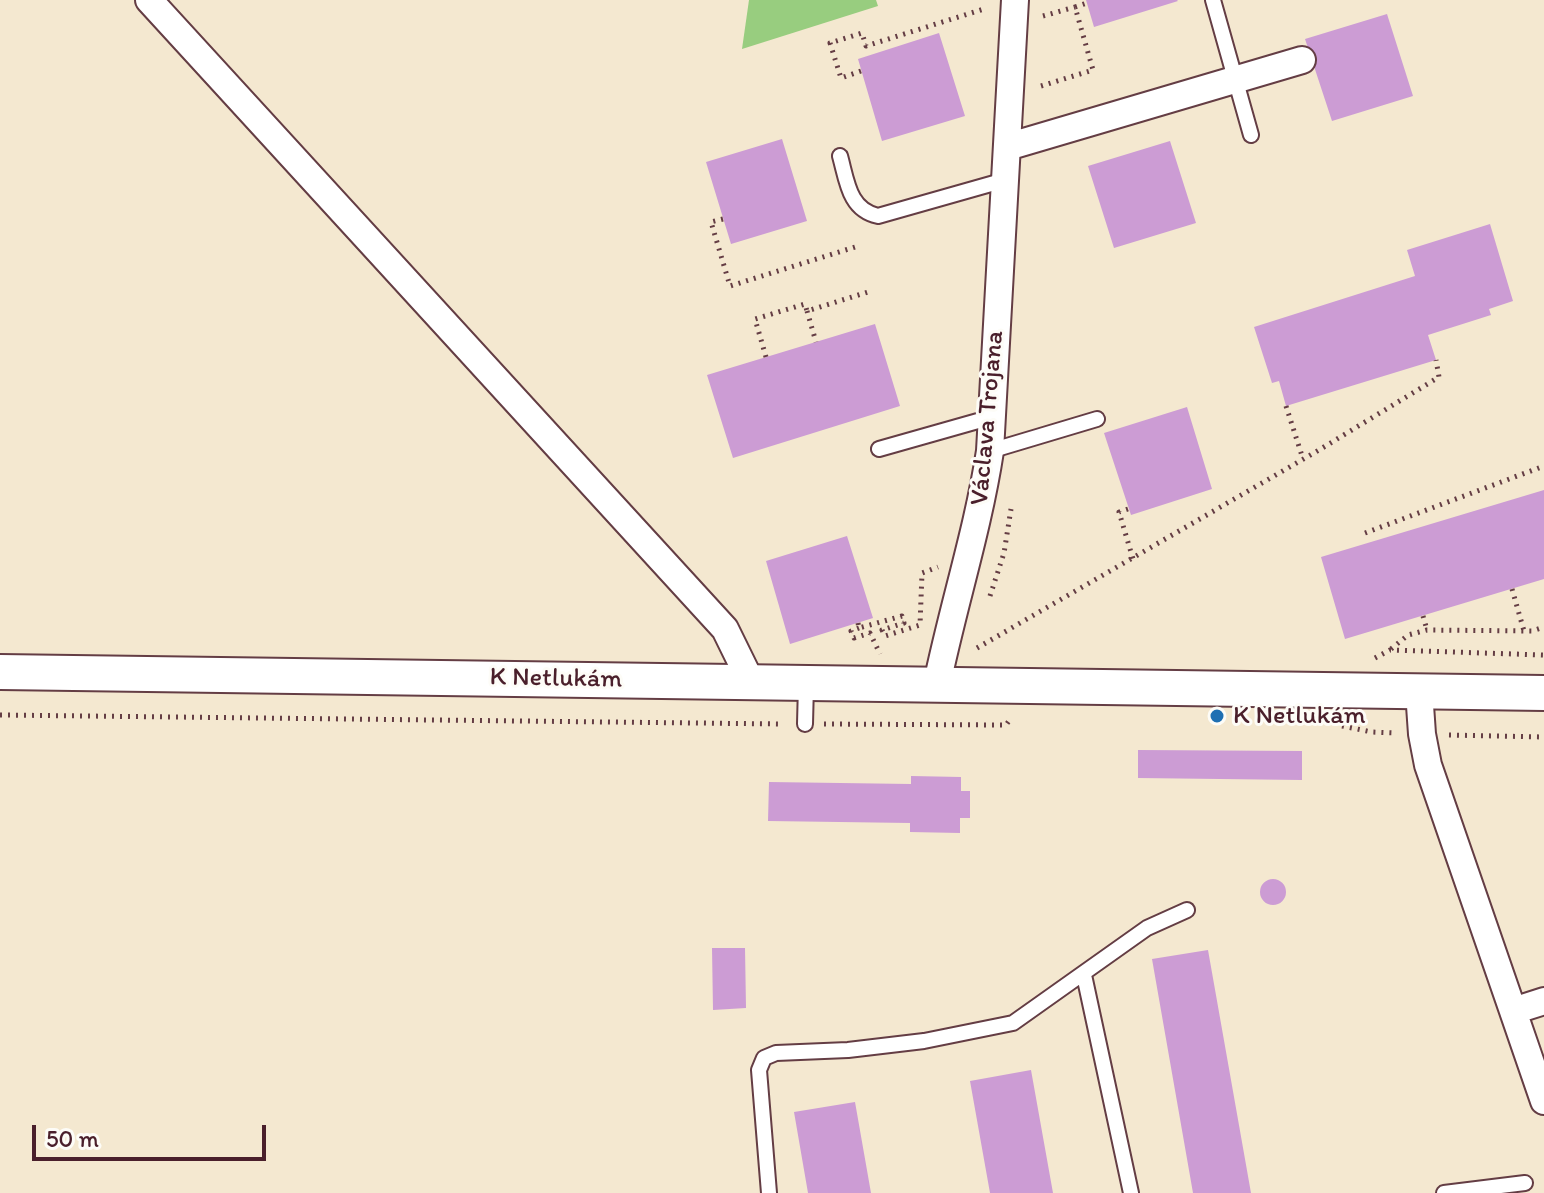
<!DOCTYPE html>
<meta charset="utf-8">
<style>
body{margin:0}
#map{position:relative;width:1544px;height:1193px;overflow:hidden;background:#f4e8d0;font-family:Itim,sans-serif}
canvas{display:block}
.scale{position:absolute;left:32px;top:1125px;width:234px;height:36px;box-sizing:border-box;border:4px solid #4a1f2b;border-top:0;padding-left:10px;font-size:24px;line-height:28px;white-space:nowrap;color:#4a1f2b;-webkit-text-stroke:6px #fdfcf7;paint-order:stroke}
</style>
<div id="map">
<canvas width="1544" height="1193"></canvas>
<div class="scale">50 m</div>
</div>
<script>
const c = document.querySelector('canvas').getContext('2d');
c.lineJoin = 'round';
function fillPath(path, color) {
  c.fillStyle = color;
  c.fill(path, 'evenodd');
}
function trace(path, color, width, dash) {
  c.strokeStyle = color;
  c.lineWidth = width;
  c.lineCap = dash ? 'butt' : 'round';
  c.setLineDash(dash || []);
  c.stroke(path);
}
function write(font, color, halo, rows, align = 'center') {
  c.font = font + ' Itim,sans-serif';
  c.lineWidth = 6;
  c.setLineDash([]);
  c.textBaseline = 'middle';
  c.strokeStyle = halo;
  c.fillStyle = color;
  for (const [text, x, y, turn = 0] of rows) {
    c.save();
    c.translate(x, y);
    c.rotate((+turn || 0) * Math.PI / 180);
    c.textAlign = isNaN(turn) ? turn : align;
    if (halo) c.strokeText(text, 0, 0);
    c.fillText(text, 0, 0);
    c.restore();
  }
}
fillPath(new Path2D(`
 M749 0H876L878 6 742 49Z`), '#98cd7f');
fillPath(new Path2D(`
 M1086 0H1177L1178 1 1094 27Z
 M1387 14 1413 96 1332 121 1305 39Z
 M939 33 965 116 882 141 858 59Z
 M782 139 807 221 731 244 706 162Z
 M1170 141 1196 223 1114 248 1088 166Z
 M1490 224 1513 301 1489 309 1491 315 1428 335 1436 360 1286 406 1279 381 1272 383 1254 327 1415 276 1407 250Z
 M875 324 900 406 733 458 707 375Z
 M1187 407 1212 489 1131 515 1104 433Z
 M1544 490V579L1345 639 1321 557Z
 M847 536 873 618 790 644 766 561Z
 M1138 750 1302 751V780L1138 778Z
 M911 776 961 777V791H970V818H960V833L910 832V823L768 821 769 782 911 784Z
 M1260 892a13 13 0 1 1 26 0a13 13 0 1 1-26 0Z
 M712 948H745L746 1008 713 1010Z
 M1208 950 1251 1193H1193L1152 959Z
 M1031 1070 1053 1193H990L970 1081Z
 M855 1102 871 1193H808L794 1112Z`), '#cc9cd4');
const service = new Path2D(`
 M1213 0 1251 135
 M840 156C847 181 849 210 878 216L1005 180
 M879 449 992 417
 M990 451 1097 419
 M805 724 806 684
 M1084 975 1131 1193
 M769 1193 759 1070 764 1058 776 1053 848 1050 924 1041 1013 1023 1147 928 1187 910
 M1444 1193 1525 1183`);
const minor = new Path2D(`
 M149 0 725 629 751 682
 M1007 147 1302 60
 M937 684C953 606 978 530 990 451L1015 0
 M1419 691 1422 734 1428 765 1513 1011 1544 1001
 M1513 1011 1544 1101`);
const tertiary = new Path2D(`
 M0 672 1544 693`);
trace(service, '#643d44', 18);
trace(minor, '#643d44', 30);
trace(tertiary, '#643d44', 38);
trace(new Path2D(`
 M1043 16 1075 7
 M861 71 841 78 830 43 862 33 866 46 987 8
 M1041 86 1093 70 1075 7 1087 3
 M723 219 711 222 730 286 855 247
 M807 311 816 342
 M766 357 755 319 805 304 807 311 868 292
 M1286 406 1303 459
 M1128 509 1119 512 1133 559
 M1365 533 1544 466
 M1512 589 1524 631
 M990 596 1004 553 1011 509
 M1423 616 1427 630
 M858 623 859 628 902 616 904 623 882 630 885 636 920 625 922 573 938 567
 M859 628 851 631 854 638 870 633 880 654
 M977 648 1319 450 1439 377 1436 360
 M1391 649 1408 635 1427 630 1532 631 1544 627
 M1375 658 1390 650 1544 655
 M0 715 782 724
 M824 724 1006 725 1011 718
 M1342 726 1372 732 1395 733
 M1449 735 1544 737`), '#643d44', 5, [2, 6]);
trace(service, '#fff', 14);
trace(minor, '#fff', 26);
trace(tertiary, '#fff', 34);
for (const [x, y, r, color] of [
 [1217,716,8,"#1f6fb2"]
]) {
  const dot = new Path2D();
  dot.arc(x, y, r, 0, 2 * Math.PI);
  c.fillStyle = color;
  c.fill(dot);
  trace(dot, '#fdfcf7', 3);
}
write('26px', '#4a1f2b', '#fdfcf7', [
 ["Václava Trojana",988,418,-85],
 ["K Netlukám",556,679,1]
]);
write('26px', '#4a1f2b', '#fdfcf7', [
 ["K Netlukám",1233,716]
], 'left');
</script>
